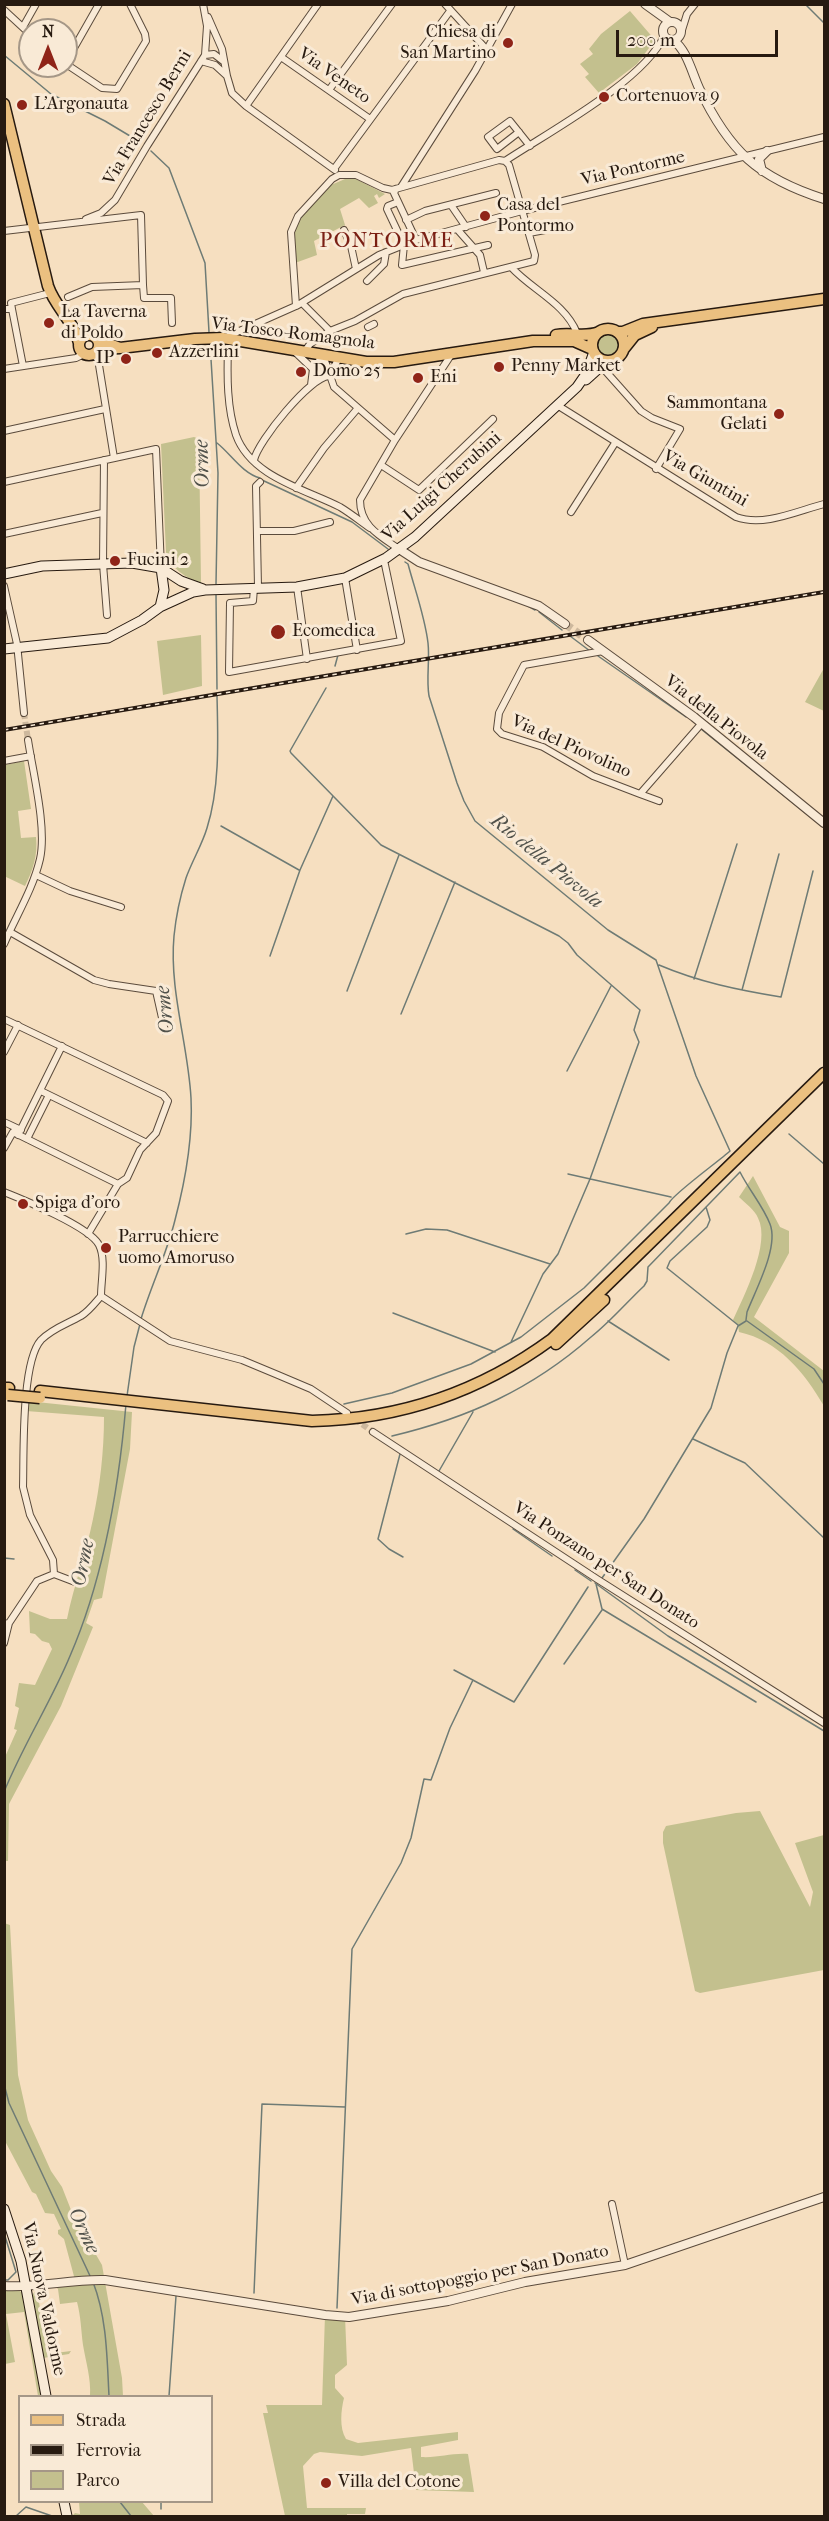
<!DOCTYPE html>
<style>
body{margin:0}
#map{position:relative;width:829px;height:2521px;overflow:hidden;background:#f6dfc0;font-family:"IM FELL French Canon",serif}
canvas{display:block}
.frame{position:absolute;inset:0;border:6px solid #271a10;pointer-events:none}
.legend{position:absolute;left:18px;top:2395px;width:195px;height:108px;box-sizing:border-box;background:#f9ead6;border:2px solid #a59787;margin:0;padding:8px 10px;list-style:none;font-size:18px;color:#271a10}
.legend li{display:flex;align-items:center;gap:12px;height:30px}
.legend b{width:30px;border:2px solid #a59787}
.north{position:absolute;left:18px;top:18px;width:60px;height:60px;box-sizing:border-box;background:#f9ead6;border:2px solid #a59787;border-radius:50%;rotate:0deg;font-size:16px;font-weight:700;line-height:24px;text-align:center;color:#271a10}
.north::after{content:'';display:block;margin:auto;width:21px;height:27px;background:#8f2418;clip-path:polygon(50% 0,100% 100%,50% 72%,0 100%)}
.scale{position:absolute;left:616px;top:30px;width:162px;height:27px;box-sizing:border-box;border:3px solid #271a10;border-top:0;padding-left:8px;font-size:18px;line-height:21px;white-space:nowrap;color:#271a10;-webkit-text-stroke:4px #f9ead6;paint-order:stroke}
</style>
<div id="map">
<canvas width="829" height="2521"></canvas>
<div class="frame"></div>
<ul class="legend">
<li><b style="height:8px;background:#ebc080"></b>Strada</li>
<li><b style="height:8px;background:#271a10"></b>Ferrovia</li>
<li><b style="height:16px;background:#c3c08e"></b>Parco</li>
</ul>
<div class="north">N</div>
<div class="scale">200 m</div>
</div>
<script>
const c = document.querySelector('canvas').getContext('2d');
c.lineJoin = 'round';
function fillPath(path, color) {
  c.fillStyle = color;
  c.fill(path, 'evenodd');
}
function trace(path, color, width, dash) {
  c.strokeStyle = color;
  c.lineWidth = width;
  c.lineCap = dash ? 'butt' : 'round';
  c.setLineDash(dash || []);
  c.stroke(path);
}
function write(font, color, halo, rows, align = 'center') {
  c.font = font + ' "IM FELL French Canon",serif';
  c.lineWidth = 6;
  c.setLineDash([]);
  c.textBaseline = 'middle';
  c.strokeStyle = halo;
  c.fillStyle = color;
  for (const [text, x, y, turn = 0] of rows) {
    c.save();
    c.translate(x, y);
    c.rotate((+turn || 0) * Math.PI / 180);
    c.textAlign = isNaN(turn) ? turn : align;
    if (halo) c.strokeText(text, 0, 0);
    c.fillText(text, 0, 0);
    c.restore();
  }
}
fillPath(new Path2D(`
 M630 11 655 40 637 64 599 93 585 77 589 74 580 64 593 54 589 49 601 34Z
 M345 179H356L385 194 379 198 377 194 374 196 378 203 369 208 359 198 340 209 345 225 314 241 317 255 295 263 294 231 300 218 331 185Z
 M598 345a10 10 0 1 1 20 0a10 10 0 1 1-20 0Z
 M194 437 199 439 201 583C187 579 169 567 166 552L161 444Z
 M201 635 202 686 163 695 157 641Z
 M824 668V711L805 702Z
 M24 761 31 809 18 811 21 838 36 837C38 855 33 870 25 886L4 876 5 765Z
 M753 1176 780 1227 789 1231V1253L754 1317 824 1371V1406C804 1372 779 1341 739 1332L738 1326 733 1320C744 1296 771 1243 758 1218 755 1210 745 1203 739 1197Z
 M27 1401 132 1412 130 1449 102 1598 94 1600 86 1623 93 1627 61 1706 9 1804 8 1861H5V1757L17 1730 14 1729 19 1708 15 1706 19 1683 35 1685 52 1649 49 1643 42 1641 35 1634 30 1633 29 1611 50 1619H67C74 1585 86 1553 93 1519 100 1486 104 1451 104 1417L26 1411Z
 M760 1811 810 1907 813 1892 795 1843 824 1835V1970L700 1993 695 1991 663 1843V1832L666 1826 736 1813Z
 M4 1923 10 1925 18 2075 28 2120 51 2171 62 2187 73 2215 102 2265 122 2378 123 2396H90C91 2378 86 2363 83 2345 81 2330 81 2317 77 2302L60 2304 58 2289 55 2286 75 2280 64 2239 58 2234V2230L61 2229 54 2214 45 2213 36 2194 32 2192 5 2141Z
 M5 2286 17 2289 24 2294 46 2396H38L24 2312 6 2314 15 2362 5 2364Z
 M39 2287 45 2288 38 2293V2296L47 2354 71 2351 69 2354 43 2358 33 2298V2294Z
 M325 2315 345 2316 347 2365 335 2375V2388L344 2398C341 2410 339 2428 346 2439L358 2443 458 2432V2440L421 2447V2457C438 2458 451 2453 468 2454L474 2492 416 2490 411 2448 362 2456 320 2452 314 2454 303 2466 307 2508H366L365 2514H347V2516H285L263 2413H268L266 2405H322Z
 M79 2502H142L154 2516H72L75 2513 80 2514Z`), '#c3c08e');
trace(new Path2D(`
 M805 4 824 23
 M4 55 51 94 105 121 140 142
 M151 151 169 168 205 263 209 332
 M210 343 218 473 216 584
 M217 443C231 454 242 473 260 478
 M262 480 352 522 388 549
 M216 594 217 689
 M528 606 535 610
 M539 612 562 630
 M570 636 590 651
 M598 656 686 717
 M335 666 338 655
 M326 688 290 751 291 753 381 845 559 936 568 943 577 955 640 1010 634 1030 639 1042 590 1179 558 1254 543 1274 511 1342
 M701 729 824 828
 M221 826 299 870
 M270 956 300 870 333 796
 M659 965C699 982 738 990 781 997L813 871
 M694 979 737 844
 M742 990 779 854
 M347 991 399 855
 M401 1014 455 882
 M567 1071 611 986
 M789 1134 824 1164
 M568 1174 671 1197
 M706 1207 710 1220 707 1227 670 1261 667 1268 738 1325
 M406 1234 426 1229 447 1230 550 1264
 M393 1313 495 1352
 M141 1319C151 1286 167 1253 175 1220 185 1182 193 1138 191 1098 188 1044 169 990 174 936 176 916 180 897 186 878 192 861 202 845 207 828 220 787 218 739 217 696
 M608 1321 669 1360
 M747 1321 814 1369 824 1384
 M127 1396 134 1347 140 1324
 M344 1404 392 1393 471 1364 521 1337 584 1288 669 1203C672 1195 719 1161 730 1151L696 1076 656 960 608 930 475 821 464 801 457 783 429 696C426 678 430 661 428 643 425 617 415 590 408 564L405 562
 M392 1436C468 1418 532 1389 591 1337 610 1322 626 1303 644 1286L647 1281 648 1267 740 1172C749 1190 763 1206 770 1224 779 1247 756 1289 747 1312L746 1320
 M693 1439 745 1463 824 1538
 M400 1454 378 1539 389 1549 403 1557
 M439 1471 473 1412
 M513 1529 552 1556
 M4 1558 14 1559
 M575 1570 591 1581
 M602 1578 644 1519 711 1408 727 1353 738 1326 746 1321
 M595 1583 668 1636 824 1731
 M596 1584 602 1609 756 1702
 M564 1664 602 1610
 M454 1670 514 1702 588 1587
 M4 1792C23 1745 51 1702 70 1656 103 1580 119 1486 126 1404
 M4 2084 9 2103 91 2278
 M4 2233 16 2272 8 2280H4
 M93 2282C107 2318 107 2358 109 2396
 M254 2293 262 2104 345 2107
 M337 2308 352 1949 401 1863 411 1838 424 1779 431 1780 450 1728 473 1680
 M169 2396 176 2296
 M120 2502 131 2516
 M161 2509V2502
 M16 2516 26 2507 52 2516`), '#6e7b75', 1.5);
trace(new Path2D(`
 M24 713 28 740
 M355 1419 373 1432`), '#cdb89d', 6, [6, 3]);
trace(new Path2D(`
 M565 624 588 640`), '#cdb89d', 8, [8, 4]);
const minor = new Path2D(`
 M445 4 487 50
 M4 10 30 34
 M23 27 36 4
 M682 30 687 14 695 4
 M205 55 214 54 223 61
 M281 57 370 119
 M201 61 215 65 227 76 222 49 208 17
 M66 62 99 4
 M66 64 102 88 117 89 146 41 145 34 130 4
 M227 76 232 93 246 106 335 170
 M329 90 392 4
 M246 106 318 4
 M519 132 497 149 488 137 510 121 530 146
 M505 161C547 133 644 81 664 36
 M334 169 450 11
 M401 187 475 71 512 4
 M396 189 394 193 416 240
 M398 202 388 206 387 209 404 245 402 265 488 245
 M451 205 466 227
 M86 219 101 213 115 200 147 146 205 55 207 26 203 4
 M406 220 425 211 496 193
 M457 229 480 255 484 272
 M344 230 351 246 356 269
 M4 231 141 215 143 285 92 287 68 297
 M529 233 545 230
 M511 267C532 290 565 303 577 333
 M367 281 384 264 386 252
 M143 285 144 298H171L172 323
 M302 303 330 331
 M296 306 291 232 298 216 332 179 339 175H356L383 188 392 190 499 160 505 161 509 165 535 255 534 261 403 294 355 321 330 331 310 344 304 352
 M4 309H12L11 303 50 293
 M12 309 23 366
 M368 327 374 324
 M226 337 298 305 379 255 416 240 522 211 824 137
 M228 348C227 377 227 408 236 435 251 477 305 489 340 507 350 513 360 521 370 528
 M294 351 313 369 311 385
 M93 355 98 359 114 458
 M323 355 334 387 395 440
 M601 366 641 411 652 418 680 429 656 469
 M4 369 76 358 84 354
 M314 375 321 355
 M329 376 339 358
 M557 405 736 517C764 527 797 511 824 504
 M4 431 105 409
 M104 460 103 564 107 615
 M254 460C258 441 310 377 329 376
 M381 465 419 490 493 419
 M4 482 156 449 161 568
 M296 488 324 448 358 408
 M571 512 615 443
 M257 531H294L330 522
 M4 534 102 513
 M399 549C380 536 360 526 360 500L395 440 451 355
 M345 578 357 650
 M4 586 17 644 24 713
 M258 587 256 486 260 482
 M297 587 307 659
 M254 588 253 601 230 603 229 672 401 641 384 560
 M603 651 524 665 499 713 497 729 502 734 543 747 593 776 640 794 702 723
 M4 761 31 756
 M640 794 659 801
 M36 875 70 891 121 907
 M10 932 94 980 109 984 156 991 165 1031
 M4 944C16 916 33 889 40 859 47 828 33 773 28 740
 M4 1019 163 1095 168 1101 156 1133 140 1150 127 1178 118 1184 88 1234
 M4 1052 18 1025
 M41 1091 147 1143
 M4 1122 21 1130
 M18 1135 62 1046
 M27 1139 49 1095
 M4 1148 13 1132 118 1184
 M4 1192C24 1200 90 1227 99 1245 106 1259 101 1281 101 1296 95 1303 89 1311 81 1316 67 1324 53 1328 41 1340 21 1362 24 1455 23 1487L30 1515 53 1560 54 1574 75 1582
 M101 1296 170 1341 242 1360 278 1375 311 1389 347 1413
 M373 1432 597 1579 824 1723
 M4 1624 9 1623 37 1581 54 1574
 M4 1643 9 1623
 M612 2204 625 2265`);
const tertiary = new Path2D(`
 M645 4 670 22
 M663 31a9 9 0 1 1 18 0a9 9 0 1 1-18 0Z
 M673 40C687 50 692 73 699 88 729 151 758 178 824 199
 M762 171 759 159 767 151
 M399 549 419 562 539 606 565 624
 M588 640 694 717 824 823
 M4 2286C38 2288 71 2279 105 2280L325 2315 349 2317 448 2301 525 2282 625 2265 824 2197`);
const secondary = new Path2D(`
 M586 380 607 361
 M4 574 42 566 132 563 161 568 181 581 203 589
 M160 607 164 590 161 568
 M4 649 108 638 142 620 160 607 193 592 205 590 297 587 345 578 386 558 415 537 577 387 586 374 594 352
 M4 2209 21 2261 46 2396
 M64 2502 67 2516`);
const primary = new Path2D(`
 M4 104 48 286C55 307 75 323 79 343
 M592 345a16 16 0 1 1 32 0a16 16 0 1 1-32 0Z
 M617 332H623L643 324 824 299
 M79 345a10 10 0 1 1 20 0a10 10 0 1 1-20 0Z
 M556 335C571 332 585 338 599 332
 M98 340 120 348 99 349
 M120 348 195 339 223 338 366 362H394L533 341H574L592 349
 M623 350 635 335 652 327`);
const trunk = new Path2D(`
 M556 1344 604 1300
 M4 1388H9
 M40 1391 312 1421C402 1419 480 1392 552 1339L824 1073`);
trace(minor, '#5b4b3c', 8);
trace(tertiary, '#5b4b3c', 10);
trace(secondary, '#271a10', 11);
trace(primary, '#271a10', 13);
trace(trunk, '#271a10', 13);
trace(minor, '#f9ead6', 6);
trace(tertiary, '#f9ead6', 8);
trace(secondary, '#f9ead6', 9);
trace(primary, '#ebc080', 10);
trace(trunk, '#ebc080', 10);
const rail = new Path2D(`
 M4 730 824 592`);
trace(rail, '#271a10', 4);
trace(rail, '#f9ead6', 1.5, [4.5]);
const trunkBridge = new Path2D(`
 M8 1395 40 1398`);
trace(trunkBridge, '#271a10', 13, []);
trace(trunkBridge, '#ebc080', 10);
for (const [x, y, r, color] of [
 [508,43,6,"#8f2418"],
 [604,97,6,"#8f2418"],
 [22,105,6,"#8f2418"],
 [485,216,6,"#8f2418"],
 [49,323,6,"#8f2418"],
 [157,353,6,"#8f2418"],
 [126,359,6,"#8f2418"],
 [499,367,6,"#8f2418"],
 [301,372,6,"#8f2418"],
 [418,378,6,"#8f2418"],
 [779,414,6,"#8f2418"],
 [115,561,6,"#8f2418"],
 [278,632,8,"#8f2418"],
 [23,1204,6,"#8f2418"],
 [106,1248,6,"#8f2418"],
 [326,2483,6,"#8f2418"]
]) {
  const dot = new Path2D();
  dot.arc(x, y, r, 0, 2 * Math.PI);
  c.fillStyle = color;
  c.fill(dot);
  trace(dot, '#f9ead6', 2);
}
write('18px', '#271a10', '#f9ead6', [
 ["Chiesa di",496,33,"right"],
 ["San Martino",496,54,"right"],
 ["Cortenuova 9",616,97],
 ["L'Argonauta",34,105],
 ["Casa del",497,206],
 ["Pontormo",497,227],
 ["La Taverna",61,313],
 ["di Poldo",61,334],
 ["Azzerlini",169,353],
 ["IP",114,359,"right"],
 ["Penny Market",511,367],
 ["Domo 25",313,372],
 ["Eni",430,378],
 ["Sammontana",767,404,"right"],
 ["Gelati",767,425,"right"],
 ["Fucini 2",127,561],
 ["Ecomedica",292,632],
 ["Spiga d'oro",35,1204],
 ["Parrucchiere",118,1238],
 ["uomo Amoruso",118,1259],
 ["Villa del Cotone",338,2483]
], 'left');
write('18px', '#271a10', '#f9ead6', [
 ["Via Veneto",334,76,35],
 ["Via Francesco Berni",148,118,-59],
 ["Via Pontorme",633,169,-13],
 ["Via Tosco-Romagnola",293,334,7],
 ["Via Giuntini",705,479,30],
 ["Via Luigi Cherubini",442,487,-42],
 ["Via della Piovola",716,718,38],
 ["Via del Piovolino",571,747,24],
 ["Via Ponzano per San Donato",606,1566,33],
 ["Via di sottopoggio per San Donato",480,2276,-11],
 ["Via Nuova Valdorme",43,2299,78]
]);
write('italic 20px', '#51524b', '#f9ead6', [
 ["Orme",203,464,-92],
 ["Rio della Piovola",546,862,39],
 ["Orme",166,1010,-96],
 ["Orme",84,1563,-79],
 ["Orme",83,2231,65]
]);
c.letterSpacing = '1.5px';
write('21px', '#7a1f14', '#f9ead6', [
 ["PONTORME",387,242]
]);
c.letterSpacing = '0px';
</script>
